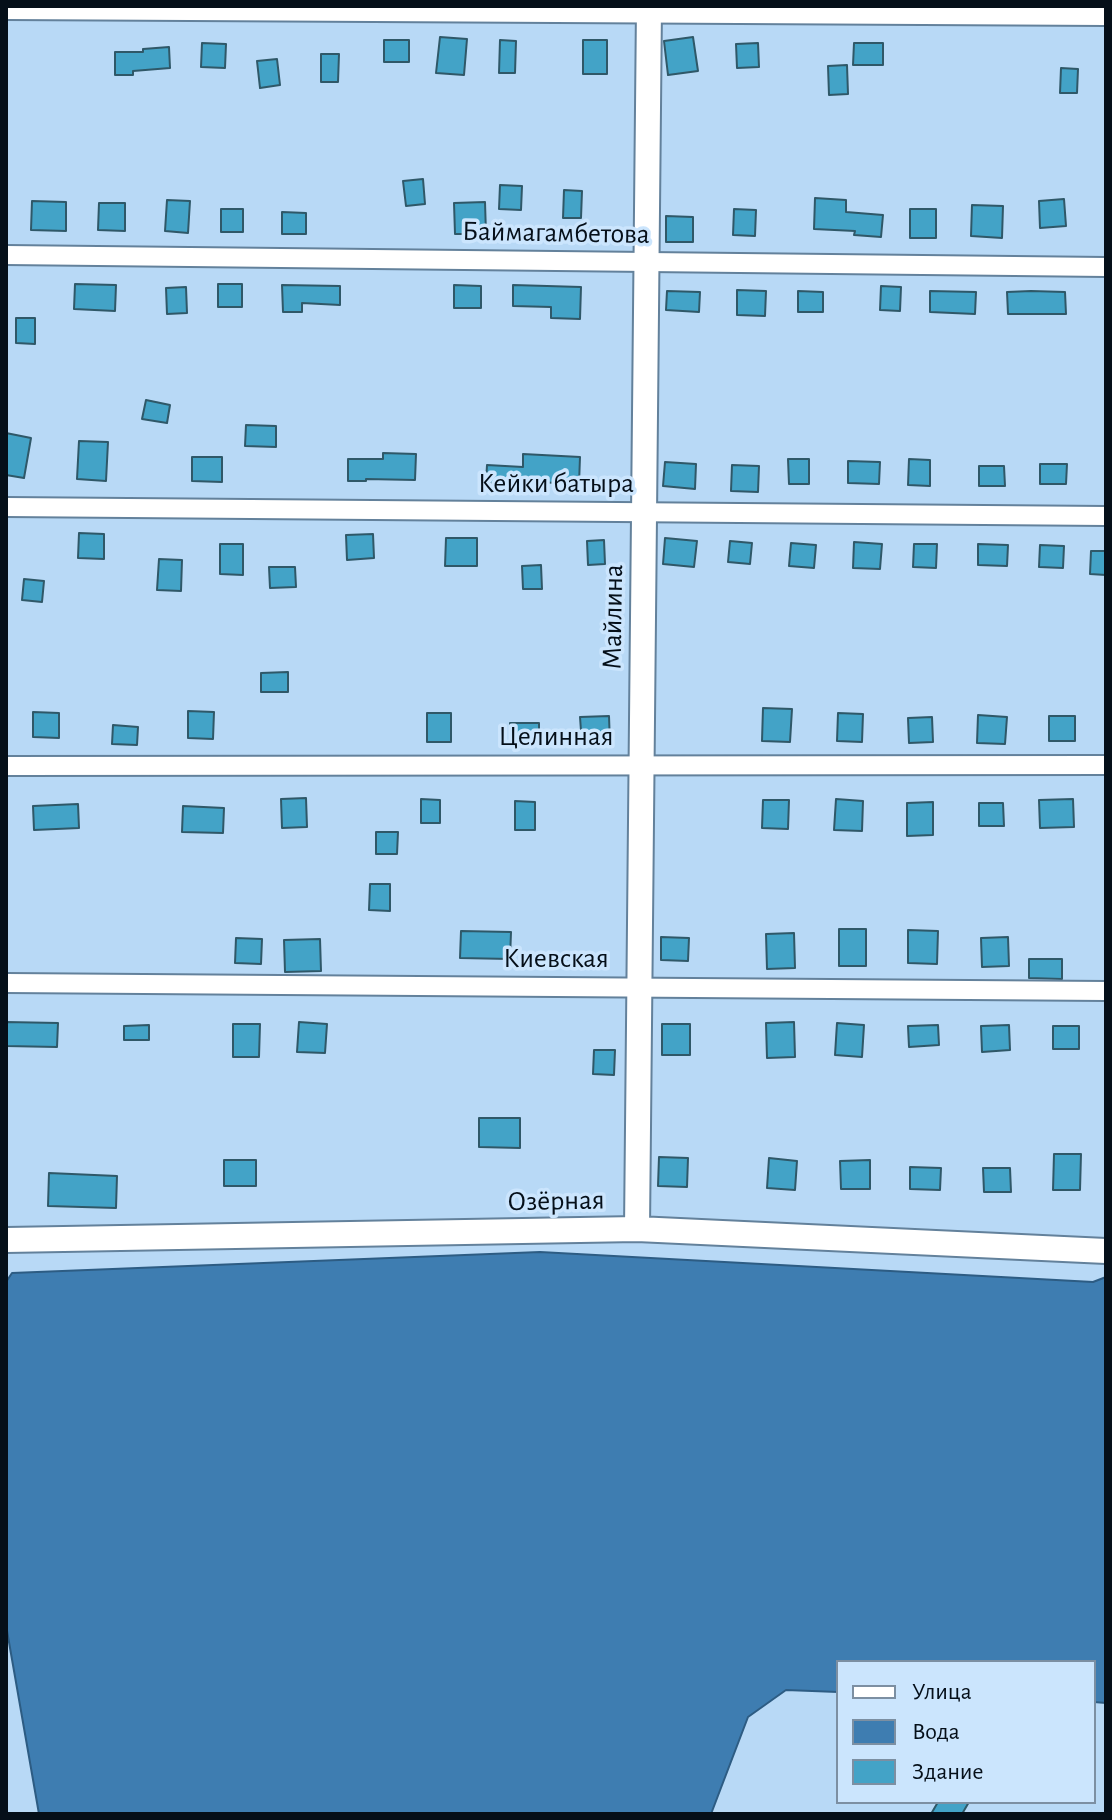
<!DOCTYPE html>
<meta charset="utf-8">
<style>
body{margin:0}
#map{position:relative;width:1112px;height:1820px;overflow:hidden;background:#b8d9f6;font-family:"Alegreya Sans",sans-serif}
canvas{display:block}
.frame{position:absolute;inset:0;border:8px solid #050f19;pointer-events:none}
.legend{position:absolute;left:836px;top:1660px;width:260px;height:144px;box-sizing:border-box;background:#cbe5fd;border:2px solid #7c8fa2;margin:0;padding:10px 14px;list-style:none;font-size:24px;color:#050f19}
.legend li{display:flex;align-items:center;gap:16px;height:40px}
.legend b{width:40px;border:2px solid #7c8fa2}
</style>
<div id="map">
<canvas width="1112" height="1820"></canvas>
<div class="frame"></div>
<ul class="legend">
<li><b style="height:10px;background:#fff"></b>Улица</li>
<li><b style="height:22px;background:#3e7db1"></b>Вода</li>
<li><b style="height:22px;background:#43a3c7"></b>Здание</li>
</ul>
</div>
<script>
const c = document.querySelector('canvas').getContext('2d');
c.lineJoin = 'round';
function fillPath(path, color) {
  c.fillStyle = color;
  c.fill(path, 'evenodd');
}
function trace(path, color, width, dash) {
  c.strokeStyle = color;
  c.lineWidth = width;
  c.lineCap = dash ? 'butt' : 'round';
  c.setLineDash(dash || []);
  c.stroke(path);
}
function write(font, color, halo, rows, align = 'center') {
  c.font = font + ' "Alegreya Sans",sans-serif';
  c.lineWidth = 7;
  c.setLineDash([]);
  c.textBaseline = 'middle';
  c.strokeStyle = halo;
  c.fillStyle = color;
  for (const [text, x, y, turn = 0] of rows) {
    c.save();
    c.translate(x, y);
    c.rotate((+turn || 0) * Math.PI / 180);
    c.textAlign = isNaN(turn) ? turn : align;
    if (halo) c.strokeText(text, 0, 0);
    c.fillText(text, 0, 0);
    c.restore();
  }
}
const water = new Path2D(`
 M540 1252 1093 1282 1106 1277V1703L1094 1702V1662H838V1692L786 1690 748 1717 711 1814H39L6 1625V1282L12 1273Z`);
fillPath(water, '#3e7db1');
trace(water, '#2d5c83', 2);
const building = new Path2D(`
 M440 37 467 39 464 75 436 73Z
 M693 37 698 71 668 75 664 41Z
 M384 40H409V62H384Z
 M500 40 516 41 515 73H499Z
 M583 40H607V74H583Z
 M202 43 226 44 225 68 201 67Z
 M758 43 759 67 737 68 736 44Z
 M854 43H883V65H853Z
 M169 47 170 68 133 71V75H115V52H143V49Z
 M321 54H339L338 82H321Z
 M277 59 280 85 260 88 257 61Z
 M847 65 848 94 829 95 828 66Z
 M1061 68 1078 69 1077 93H1060Z
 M423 179 425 204 406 206 403 181Z
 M500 185 522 186 521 210 499 209Z
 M564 190 582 191 581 218H563Z
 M815 198 846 200V212L883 215 881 237 854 235 855 231 814 229Z
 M1064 199 1066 226 1040 228 1039 201Z
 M167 200 190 201 188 233 165 231Z
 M32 201 66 202V231L31 230Z
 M485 202 486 234H455L454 203Z
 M99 203H125V231L98 230Z
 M972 205 1003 206 1002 238 971 236Z
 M221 209H243V232H221Z
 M734 209 756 210 755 236 733 235Z
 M910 209H936V238H910Z
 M282 212 306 213V234H282Z
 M666 216 693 217V242H666Z
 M75 284 116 285 115 311 74 309Z
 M218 284H242V307H218Z
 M282 285 340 286V305L302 303V312H283Z
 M454 285 481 286V308H454Z
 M513 285 581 287 580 319 551 318V307L513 306Z
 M881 286 901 287 900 311 880 310Z
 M186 287 187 313 167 314 166 288Z
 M737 290 766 291 765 316 737 315Z
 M667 291 700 292 699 312 666 310Z
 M798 291 823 292V312H798Z
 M930 291 976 292 975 314 930 312Z
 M1031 291 1065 292 1066 314H1008L1007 292Z
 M16 318H35V344L16 343Z
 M146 400 170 405 167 423 142 419Z
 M246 425 276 426V447L245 446Z
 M6 433 31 438 24 478 6 475Z
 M79 441 108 442 106 481 77 479Z
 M383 453 416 454 415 480 366 479V481H348V459H383Z
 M523 454 580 457 579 484 515 481V484L486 483 487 465 523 467Z
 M192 457H222V482L192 481Z
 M788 459H809V484H789Z
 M909 459 930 460V486L908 485Z
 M848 461 880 462 879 484 848 483Z
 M665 462 696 464 695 489 663 486Z
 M1040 464H1067L1066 484H1040Z
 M732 465 759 466 758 492 731 491Z
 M979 466H1004L1005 486H979Z
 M79 533 104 534V559L78 558Z
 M373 534 374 558 347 560 346 535Z
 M446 538H477V566H445Z
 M665 538 697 541 694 567 663 564Z
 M604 540 605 564 588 565 587 541Z
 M730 541 752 543 750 564 728 562Z
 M854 542 882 544 880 569 853 568Z
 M791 543 816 545 814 568 789 566Z
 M220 544H243V575L220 574Z
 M914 544H937L936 568 913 567Z
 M978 544 1008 545 1007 566 978 565Z
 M1040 545 1064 546 1063 568 1039 567Z
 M1091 551H1106V575L1090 574Z
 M159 559 182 560 181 591 157 590Z
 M541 565 542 589H523L522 566Z
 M269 567H295L296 587 270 588Z
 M24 579 44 581 42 602 22 600Z
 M288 672V692H261V673Z
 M763 708 792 709 790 742 762 741Z
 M188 711 214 712 213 739 188 738Z
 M33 712 59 713V738L33 737Z
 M427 713H451V742H427Z
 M838 713 863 714 862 742 837 741Z
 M978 715 1007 717 1005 744 977 743Z
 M609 716 610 744 582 745 580 717Z
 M1049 716H1075V741H1049Z
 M932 717 933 742 909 743 908 718Z
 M510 723H539V741L510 742Z
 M113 725 138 727 137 745 112 744Z
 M306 798 307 827 282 828 281 799Z
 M421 799 440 800V823H421Z
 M836 799 863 801 862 831 834 830Z
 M1073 799 1074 827 1040 828 1039 800Z
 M763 800H789L788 829 762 828Z
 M515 801 535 802V830H515Z
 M933 802V835L907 836V803Z
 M979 803H1003L1004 826H979Z
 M78 804 79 828 34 830 33 806Z
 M183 806 224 808 223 833 182 832Z
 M376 832H398L397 854H376Z
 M370 884H390V911L369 910Z
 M839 929H866V966H839Z
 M908 930 938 931 937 964 908 963Z
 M461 931 511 932 510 959 460 958Z
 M794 933 795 968 767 969 766 934Z
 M661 937 689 938 688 961 661 960Z
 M1008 937 1009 966 982 967 981 938Z
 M236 938 262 939 261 964 235 963Z
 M320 939 321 971 285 972 284 940Z
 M1029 959H1062V979L1029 978Z
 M6 1022 58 1023 57 1047 6 1046Z
 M299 1022 327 1024 325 1053 297 1052Z
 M794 1022 795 1057 767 1058 766 1023Z
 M837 1023 864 1025 862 1057 835 1055Z
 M233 1024H260L259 1057H233Z
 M662 1024H690V1055H662Z
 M149 1025V1040H124V1026Z
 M938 1025 939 1045 909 1047 908 1026Z
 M1009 1025 1010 1050 982 1052 981 1026Z
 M1053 1026H1079V1049H1053Z
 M594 1050H615L614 1075 593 1074Z
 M479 1118H520V1148L479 1147Z
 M1054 1154H1081L1080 1190H1053Z
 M659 1157 688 1158 687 1187 658 1186Z
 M769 1158 797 1161 795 1190 767 1188Z
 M224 1160H256V1186H224Z
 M870 1160V1189H841L840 1161Z
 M910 1167 941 1168 940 1190 910 1189Z
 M983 1168H1010L1011 1192H984Z
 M49 1173 117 1176 116 1208 48 1206Z
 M938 1802H969L962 1814H931Z`);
fillPath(building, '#43a3c7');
trace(building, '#2f5868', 2);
const minor = new Path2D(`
 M6 10 1106 16
 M6 255 1106 267
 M6 507 1106 516
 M6 766 1106 765
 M6 983 1106 991`);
const tertiary = new Path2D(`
 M637 1229 649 6
 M6 1240 637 1229 1106 1251`);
trace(minor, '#63819b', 22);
trace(tertiary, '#63819b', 28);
trace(minor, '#fff', 18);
trace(tertiary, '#fff', 24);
write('28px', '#050f19', '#cbe5fd', [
 ["Баймагамбетова",556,233,1],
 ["Кейки батыра",556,484],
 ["Майлина",613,617,-89],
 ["Целинная",556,737],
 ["Киевская",556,959],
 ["Озёрная",556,1201,-1]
]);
</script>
